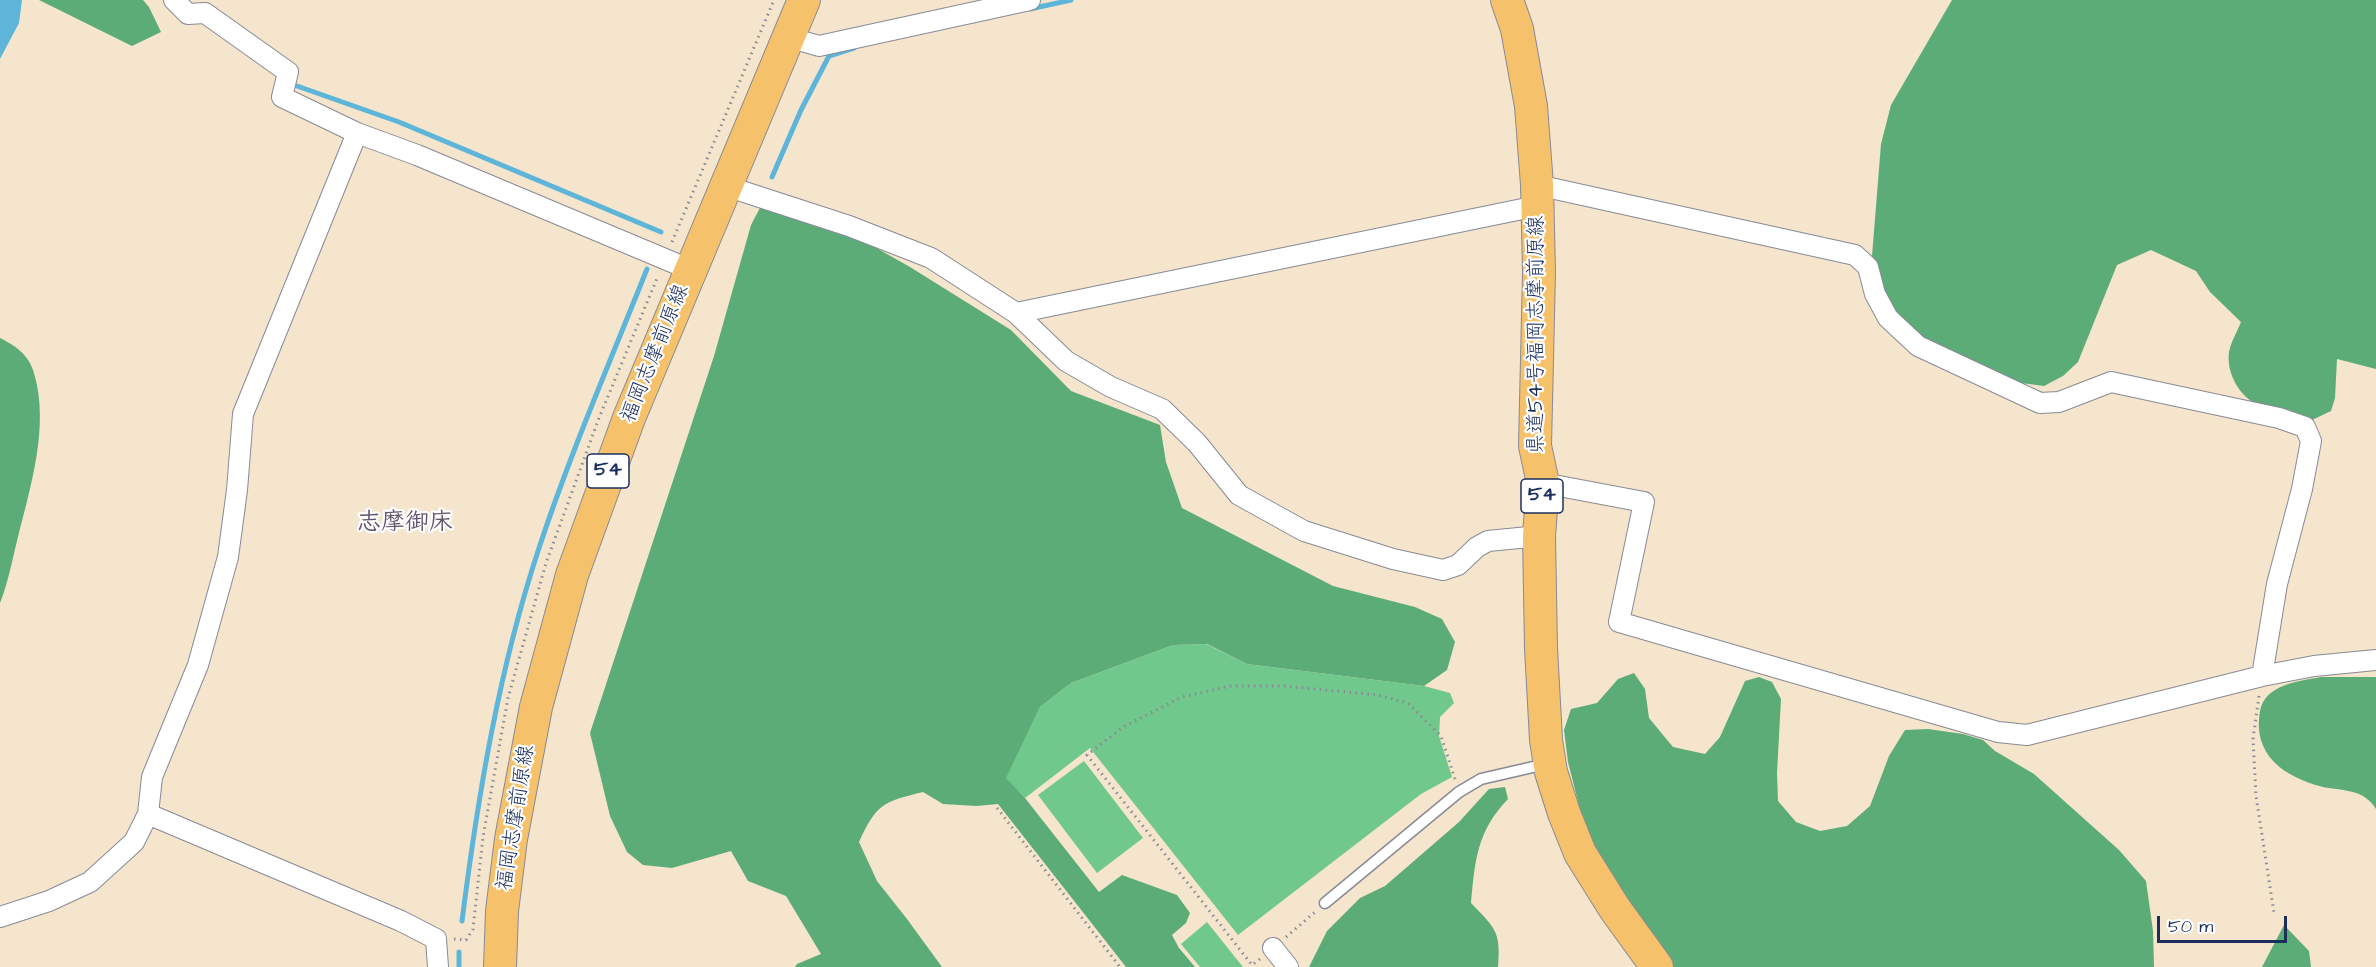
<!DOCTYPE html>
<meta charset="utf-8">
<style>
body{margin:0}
#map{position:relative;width:2376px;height:967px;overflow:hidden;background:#f4e5cc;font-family:"Architects Daughter",sans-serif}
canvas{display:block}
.scale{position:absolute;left:2157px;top:916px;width:130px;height:27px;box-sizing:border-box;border:3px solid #1b2f5e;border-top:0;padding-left:8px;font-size:18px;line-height:21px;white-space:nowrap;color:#1b2f5e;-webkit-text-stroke:4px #fff;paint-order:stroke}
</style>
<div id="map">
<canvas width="2376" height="967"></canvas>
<div class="scale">50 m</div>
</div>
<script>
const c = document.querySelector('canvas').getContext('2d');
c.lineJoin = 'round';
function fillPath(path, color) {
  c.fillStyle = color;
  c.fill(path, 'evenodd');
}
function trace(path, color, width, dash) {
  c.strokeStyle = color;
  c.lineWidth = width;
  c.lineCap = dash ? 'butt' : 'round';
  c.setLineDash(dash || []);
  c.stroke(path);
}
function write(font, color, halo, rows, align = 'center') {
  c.font = font + ' "Architects Daughter","Klee One",sans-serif';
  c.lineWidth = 4.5;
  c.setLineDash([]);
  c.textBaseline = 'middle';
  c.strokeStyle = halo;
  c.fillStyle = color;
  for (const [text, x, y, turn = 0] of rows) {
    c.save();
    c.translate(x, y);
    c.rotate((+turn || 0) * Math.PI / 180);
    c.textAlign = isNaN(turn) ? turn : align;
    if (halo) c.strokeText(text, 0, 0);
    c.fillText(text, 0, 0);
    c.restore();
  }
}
fillPath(new Path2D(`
 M1206 644 1247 664 1424 686 1450 693 1454 703 1440 717 1439 736 1452 777 1421 794 1238 935 1090 748 1025 798 1005 778 1040 707 1071 683 1173 645Z
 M1084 761 1143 838 1097 873 1038 795Z
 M1207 922 1243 967H1200L1181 944Z`), '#71c88d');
fillPath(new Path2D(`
 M39 0H143L149 7 161 32 132 46Z
 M1952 0H2376V369L2337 359 2335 398 2331 411 2312 420C2296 411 2277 411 2259 405 2240 398 2226 373 2229 352 2231 342 2237 332 2241 322L2210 292 2196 271 2151 250 2117 265 2078 362 2063 376 2044 386 2021 383 1915 335 1898 316 1885 292 1872 256 1881 144 1891 105Z
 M762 204 855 236 910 267 1011 330 1071 391 1160 425 1166 462 1182 508 1333 586 1415 607 1442 619 1455 642 1447 670 1424 686 1247 664 1207 644 1173 645 1071 683 1040 707 1006 778 1025 798 1099 892 1122 875 1177 895 1190 913 1186 923 1172 935 1179 948 1195 967H1126L998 804 976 806 943 804 923 792C883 802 877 803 859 842L877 881 907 919 942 967H795L797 964 821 954 786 896 748 881 731 851 672 868 643 865 627 852 610 816 590 733 714 356 751 225Z
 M0 338C16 346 29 355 34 373 50 427 30 488 17 541 12 561 8 583 0 603Z
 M1634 673 1645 689 1649 718 1673 747 1705 754 1720 737 1745 681 1759 677 1772 682 1781 699 1777 773 1778 801 1796 822 1820 831 1847 826 1870 806 1889 756 1905 730 1928 729 1963 734 1983 740 1995 751 2034 774 2119 850 2146 881 2153 931 2154 967H1671L1612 883 1584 825 1568 762 1564 730 1571 709 1597 703 1618 679Z
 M2321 677H2376V809C2364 789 2344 791 2323 787 2284 777 2252 755 2260 711 2265 684 2300 681 2321 677Z
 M1505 787 1508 799C1477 831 1475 860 1471 903 1495 928 1501 931 1498 967H1309L1327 931 1360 898 1385 886 1459 822 1489 789Z
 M2284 925 2309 951 2311 967H2262Z`), '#5cac78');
fillPath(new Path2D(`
 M0 0H22L19 23 0 59Z`), '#5db5da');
trace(new Path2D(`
 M1030 9 1071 0
 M297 86 399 122 661 232
 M772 177 801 110 829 56 854 48
 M462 921C478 795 499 669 539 548 570 454 610 362 647 269
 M459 967V952`), '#5db5da', 5);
const lane = new Path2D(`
 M1325 903 1459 792 1481 779 1546 764`);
const street = new Path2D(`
 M174 0 188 14 205 13 288 72 282 97 357 133 417 155 691 270
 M788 37 819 46 1030 0
 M1537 185 1855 255 1868 267 1875 294 1888 318 1918 346 2040 403 2059 402 2111 382 2279 418 2305 427 2311 441 2302 489 2277 584 2262 676
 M726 186 849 226 931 258 1016 313 1066 361 1111 387 1162 409 1197 443 1239 495 1304 531 1393 559 1443 570 1458 565 1477 547 1488 541 1539 536
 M1016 313 1537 206
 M1543 483 1644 502 1619 622 1998 732 2027 735 2262 676 2314 666 2376 660
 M148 814 401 921 436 939 438 967
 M0 917 49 901 90 882 134 842 148 814 152 777 198 665 228 557 237 490 243 414 357 133
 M1273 948 1288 967`);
const primary = new Path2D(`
 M1507 0 1517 29 1531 106 1537 185 1539 272 1535 446 1543 483 1539 536 1541 648 1546 740 1551 772 1564 813 1580 853 1615 909 1657 967
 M500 967 502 911 511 839 536 707 572 575 629 418 804 0`);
trace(lane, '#888a95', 13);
trace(street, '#888a95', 22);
trace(primary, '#888a95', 34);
trace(new Path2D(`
 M672 242 774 0
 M2259 696 2253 739 2256 796 2274 913
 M997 808 1120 967
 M1286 937 1315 912
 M454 939 466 940 473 929 483 837 508 698 546 563 599 418 658 276
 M1260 959 1252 965 1087 755 1123 727 1182 697 1230 686H1284L1378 695 1408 703 1441 736 1455 779`), '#888a95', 3, [1.5, 4.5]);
trace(lane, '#fff', 10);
trace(street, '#fff', 20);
trace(primary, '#f6c16b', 32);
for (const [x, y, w] of [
 [608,471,42],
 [1542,496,42]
]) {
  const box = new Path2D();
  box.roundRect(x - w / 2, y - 17, w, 34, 4.5);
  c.fillStyle = '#fff';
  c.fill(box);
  trace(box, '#1b2f5e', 1.5);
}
write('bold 20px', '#1b2f5e', null, [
 ["54",608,471],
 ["54",1542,496]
]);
write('21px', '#1b2f5e', '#fff', [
 ["県道54号福岡志摩前原線",1538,335,-90],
 ["福岡志摩前原線",656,354,-68],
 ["福岡志摩前原線",517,818,-81]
]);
write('bold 24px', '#62576e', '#fff', [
 ["志摩御床",405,524]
]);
</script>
